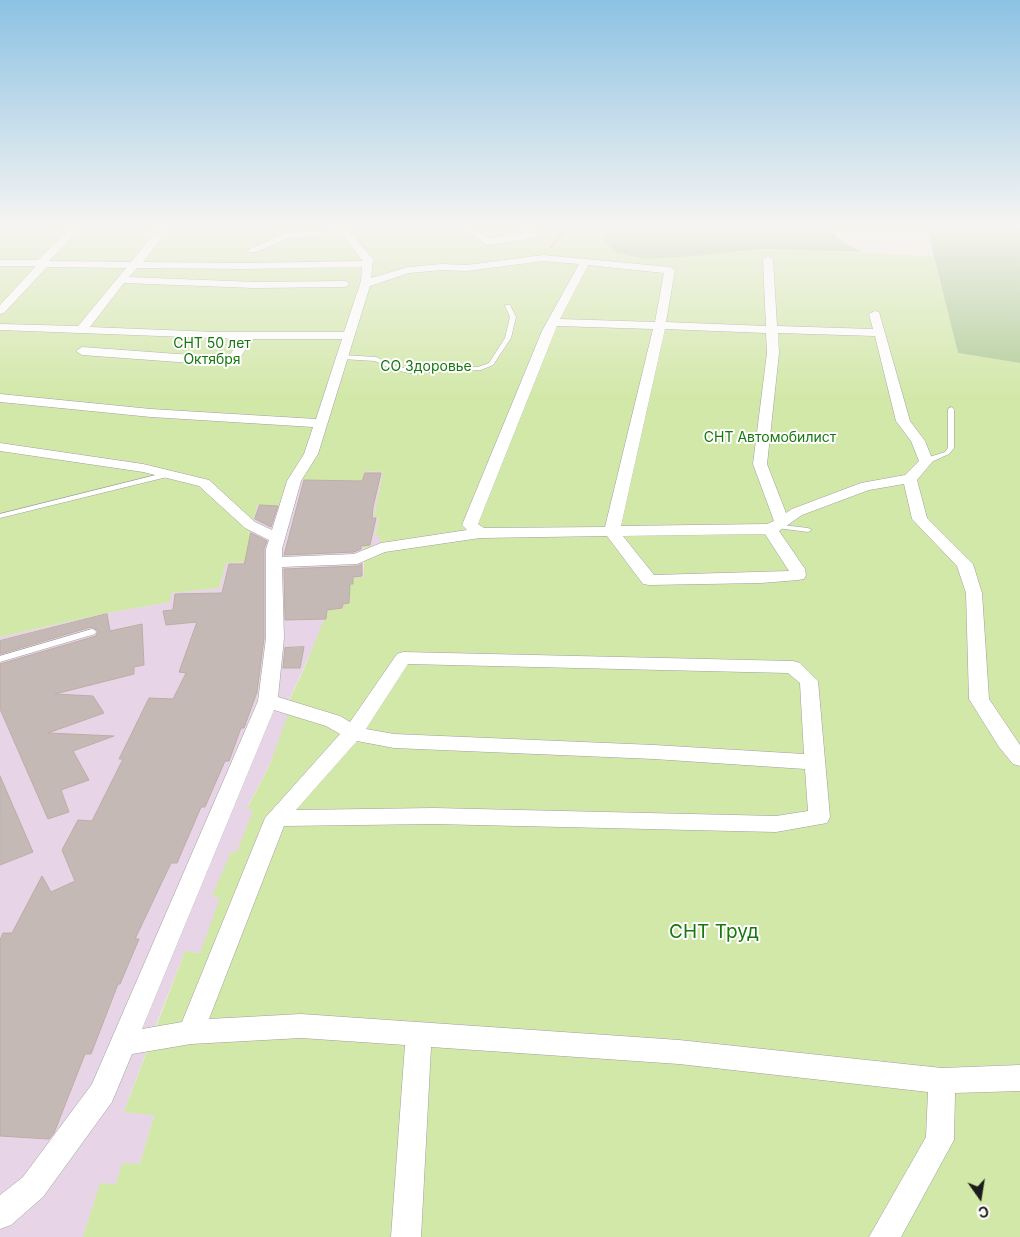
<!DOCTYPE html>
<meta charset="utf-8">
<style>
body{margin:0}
#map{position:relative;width:1020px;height:1237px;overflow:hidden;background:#eee8e2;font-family:Inter,sans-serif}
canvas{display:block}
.north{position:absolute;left:955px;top:1172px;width:50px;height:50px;-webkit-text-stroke:4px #fff;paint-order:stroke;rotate:167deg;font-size:14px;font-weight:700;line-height:20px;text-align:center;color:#1c1c1c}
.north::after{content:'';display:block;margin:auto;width:18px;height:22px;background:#1c1c1c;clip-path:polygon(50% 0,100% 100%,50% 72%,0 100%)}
</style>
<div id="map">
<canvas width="1020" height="1237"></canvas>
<div class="north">С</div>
</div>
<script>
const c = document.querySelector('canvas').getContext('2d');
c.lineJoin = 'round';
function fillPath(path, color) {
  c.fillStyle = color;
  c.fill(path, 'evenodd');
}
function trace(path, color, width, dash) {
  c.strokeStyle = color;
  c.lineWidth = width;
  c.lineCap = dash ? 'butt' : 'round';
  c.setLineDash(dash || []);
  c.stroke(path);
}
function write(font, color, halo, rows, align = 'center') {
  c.font = font + ' Inter,sans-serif';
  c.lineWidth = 4;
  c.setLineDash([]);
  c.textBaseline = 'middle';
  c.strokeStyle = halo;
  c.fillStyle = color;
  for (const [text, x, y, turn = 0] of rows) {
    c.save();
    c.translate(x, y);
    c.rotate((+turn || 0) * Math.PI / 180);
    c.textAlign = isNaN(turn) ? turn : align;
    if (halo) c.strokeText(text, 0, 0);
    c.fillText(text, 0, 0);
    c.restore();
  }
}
fillPath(new Path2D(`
 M365 471 383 472 374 517H379L375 535 380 536V546L362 553 364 577 353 585 348 604 344 605V609L326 619 287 704 311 710 283 738 247 808 268 812 251 854 231 852 213 897 231 899 210 954 185 951 160 1014 124 1112 154 1114 140 1164 116 1184H100L83 1237H0V637L107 613 170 602V593L219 588 226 563 245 562 257 505H291L299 480 362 481Z`), '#e7d4e6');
fillPath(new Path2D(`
 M0 225H610L603 241 645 259 696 256 763 249 933 256 958 353 1020 363V1237H83L100 1183 116 1184 122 1163 140 1164 154 1115 124 1112 185 951 200 953 220 898 212 896 231 852H237L253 810 247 809 270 764 291 706 287 705 304 669 328 610 343 609 344 604H348V585H353V578L364 577V546L380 545V536H375L379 518 374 517 383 472 365 471 362 481 299 480 291 505H257L245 562 226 563 219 588 171 593 170 602 107 613 0 637Z`), '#d2e8a8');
fillPath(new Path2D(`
 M610 225H835L836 237 861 252 763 249 696 256 645 259 617 253 603 240Z
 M926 225H1020V363L958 353Z`), '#b0cc97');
const building = new Path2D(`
 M365 473H381L373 507 372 518H376L370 545 361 546V549L354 552 284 555 304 480 362 481Z
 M260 505 278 506 271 527 255 519Z
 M251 533 267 541 264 549V638L257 692 244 728H241L229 761H225L205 807H201L177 863H171L135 939H139L120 984H118L91 1054H85L54 1133 49 1139 0 1136V940L3 933H12L42 876 51 892 75 881 62 850 78 820 92 821 123 759H119L149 698 173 699 186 673 179 672 197 622 166 625 163 611 173 610 175 594 222 593 229 564H244Z
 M362 564V576L353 577V584H350L349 603 343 604 342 608 327 610 326 619 285 620 284 569 357 566Z
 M107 614 110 631 142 624 144 665 134 667V674L55 694 93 696 104 713 48 733 114 736 73 751 89 780 61 790 69 812 48 819 0 709V664L96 636 98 631 91 627 0 654V641Z
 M304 647 300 668H283L285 648Z
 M0 776 33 852 0 865Z`);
fillPath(building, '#c5b9b6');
trace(building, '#bfaca5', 1);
const service = new Path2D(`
 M506 305H510L516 317 511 338 493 365 481 370 410 373 394 370 375 361 342 359 339 357 342 355 376 357 398 367 410 369 478 367 489 363 505 338 510 317 505 306Z
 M951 407 954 409V448L949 454 929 463H923V459L945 452 948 448V409Z
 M168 472 172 474 171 476 0 518V514Z
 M774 524 808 528 812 530 808 532 777 528 773 526Z
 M92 629 95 630 96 632 95 634 0 662V656Z`);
const minor = new Path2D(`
 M73 225H83L49 261 131 262 161 225H171L143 262 245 263 363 261 342 234 287 239 256 252H250L248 250 285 233 337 229 334 225H344L373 259 371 278 408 267 442 264 467 265 543 255 670 267 675 270 666 322 766 326 763 259 768 256 773 259 777 326 873 329 869 314 875 311 879 312 910 421 925 441 933 461 917 480 927 518 973 564 982 593 989 699 1020 745V766L1013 764 999 747 969 699 966 593 957 566 912 519 904 484 869 490 802 515 779 531 805 569 806 575 804 579 798 580 761 583 649 585 643 584 607 536 480 538 385 552 357 564 282 567 284 638 278 697 340 716 350 722 397 654 403 652 793 661 800 663 818 681 830 817 827 823 776 832 434 824 284 826 209 1019 301 1014 679 1040 942 1068 1020 1065V1091L955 1093 954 1140 901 1237H869L926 1137 928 1092 679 1064 431 1047 421 1237H391L405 1045 301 1038 191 1044 132 1054 112 1102 43 1197 11 1225 0 1229V1195L23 1177 92 1084 258 701 266 638V549L269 540 245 528 199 486 143 472 0 451V443L143 464 209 480 255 522 272 530 287 481 304 454 313 427 151 417 0 402V394L151 409 316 419 342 339H252L239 360 219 365 82 355 76 351 82 347 219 357 230 355 240 339 0 330V324L78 326 126 268 47 267 4 313 0 314V305L36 266H0V260H38ZM543 261 579 264 542 331 462 525 467 530 381 543 354 554 282 557V549L301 481 318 454 370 286 409 273 442 270 467 271ZM588 265 664 273 655 322 560 319ZM362 267 361 281 344 332H215L90 327 124 283 254 288 345 287 350 284 345 281 254 282 129 277 137 268 245 269ZM557 326 653 329 605 527 484 528 478 524ZM665 329 766 333 767 353 753 464 774 521 767 524 621 526ZM778 333 875 336 896 421 911 441 919 461 905 475 861 483 792 509 786 513 767 464 779 353ZM765 534 789 571 654 575 623 536ZM408 664 788 673 800 683 804 754 654 745 394 734 366 729ZM274 710 326 726 340 734 265 818 182 1022 142 1029ZM357 741 394 748 654 759 805 769 808 811 776 816 434 808 296 810Z
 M458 225H469L489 239 526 233 515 225H526L540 235 535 238 487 245Z`);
trace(service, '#a0a0a0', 1);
trace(minor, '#a0a0a0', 1);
trace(new Path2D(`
 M551 248 568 225`), '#f76972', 2, [1, 1]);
fillPath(service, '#fff');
fillPath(minor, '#fff');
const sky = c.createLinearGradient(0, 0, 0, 398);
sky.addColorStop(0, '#8cc2e3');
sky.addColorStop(0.57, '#f7f5f2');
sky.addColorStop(1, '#f7f5f200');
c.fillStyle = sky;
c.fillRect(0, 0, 1020, 398);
write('14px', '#16780d', '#fff', [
 ["СНТ 50 лет",212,344],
 ["Октября",212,360],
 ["СО Здоровье",426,367],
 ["СНТ Автомобилист",770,438]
]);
write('19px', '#16780d', '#fff', [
 ["СНТ Труд",714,932]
]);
</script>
